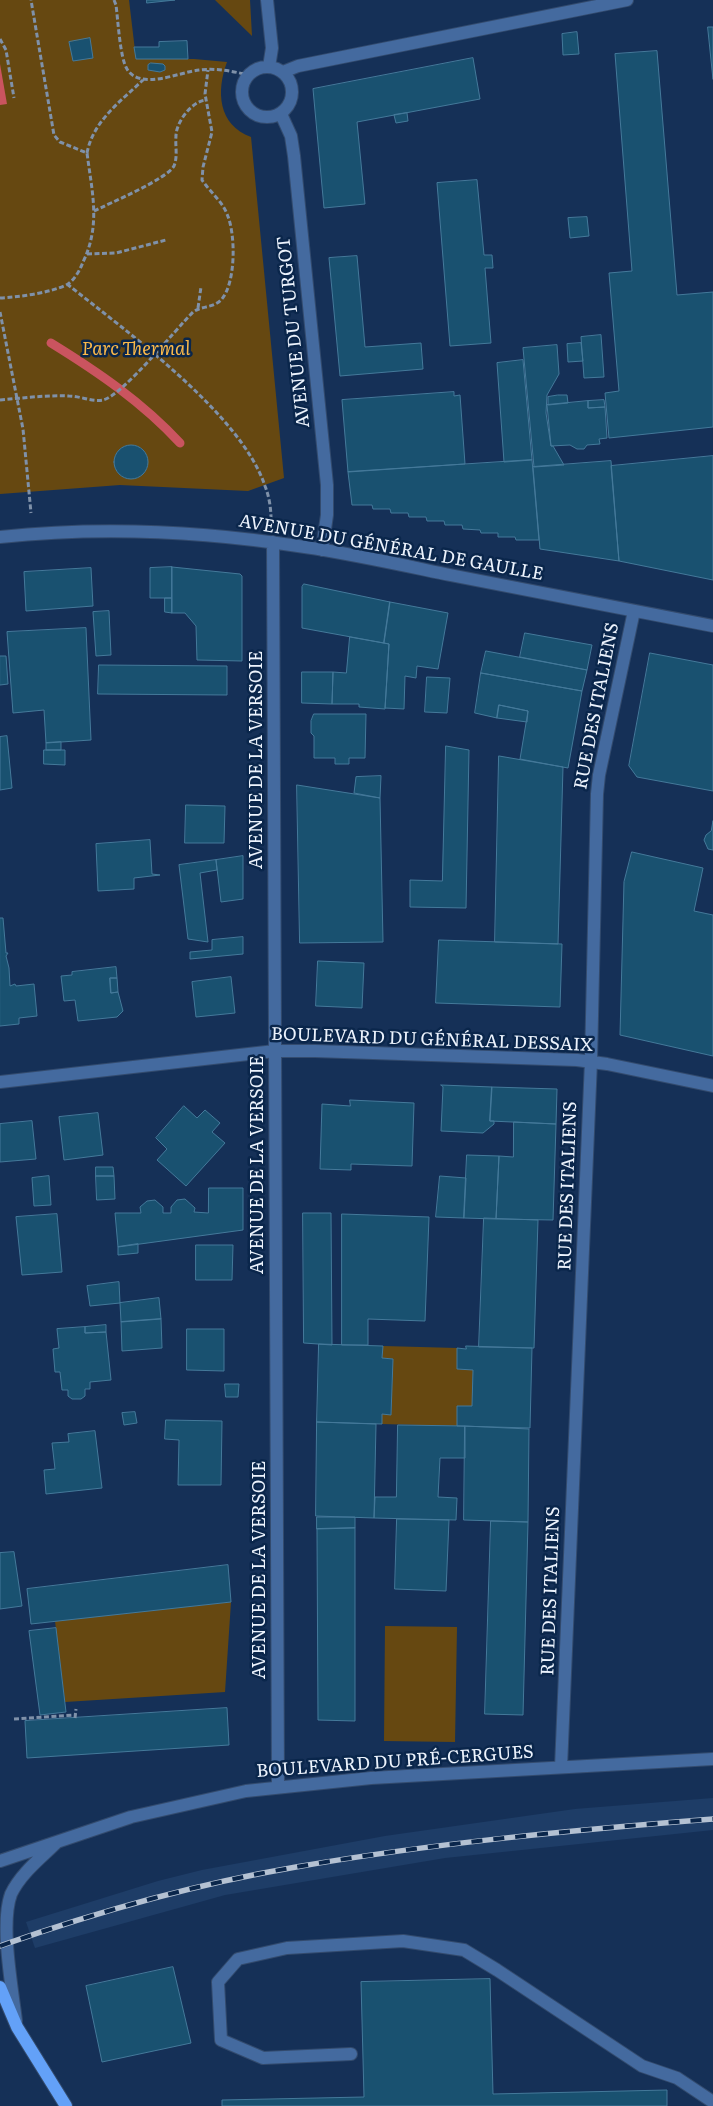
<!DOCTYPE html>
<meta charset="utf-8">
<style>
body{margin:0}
canvas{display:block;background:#153057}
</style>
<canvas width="713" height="2106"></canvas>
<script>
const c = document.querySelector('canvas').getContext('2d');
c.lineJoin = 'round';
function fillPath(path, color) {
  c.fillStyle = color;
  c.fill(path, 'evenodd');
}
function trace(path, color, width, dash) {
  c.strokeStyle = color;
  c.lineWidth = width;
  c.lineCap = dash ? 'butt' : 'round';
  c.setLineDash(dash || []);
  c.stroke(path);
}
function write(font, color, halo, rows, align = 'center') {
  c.font = font + ' Literata,serif';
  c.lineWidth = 5;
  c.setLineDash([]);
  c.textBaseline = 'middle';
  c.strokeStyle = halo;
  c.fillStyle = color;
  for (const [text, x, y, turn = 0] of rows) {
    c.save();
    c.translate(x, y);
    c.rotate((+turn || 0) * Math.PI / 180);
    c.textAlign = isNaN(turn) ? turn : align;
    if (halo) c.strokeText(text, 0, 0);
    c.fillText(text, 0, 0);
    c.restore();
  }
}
fillPath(new Path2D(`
 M713 1798V1830L445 1858 225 1895 35 1948 26 1922 158 1881 202 1870 385 1836 575 1809Z`), '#1e3d67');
fillPath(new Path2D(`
 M0 0H129L136 59H194L227 62C216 91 218 125 251 137L284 478 248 491 120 485 0 494Z
 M215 0H250L252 36Z
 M383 1346 457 1348V1369L473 1370 472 1406H457V1426L382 1424V1414H391L393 1359 382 1358Z
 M231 1602 225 1692 65 1702 55 1621Z
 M385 1626 457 1627 455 1742 384 1741Z`), '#664811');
fillPath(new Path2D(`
 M0 64 7 104 0 105Z`), '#ca545f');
trace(new Path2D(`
 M51 343C98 372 142 402 180 443`), '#ca545f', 9);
const building = new Path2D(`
 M147 0H175L147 3Z
 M708 27H713V79Z
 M577 32 579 54 563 55 562 34Z
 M90 38 93 58 73 61 69 42Z
 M187 41 188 59H136L134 47H159V42Z
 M657 51 677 295 713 292V427L609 438 605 393 619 391 609 273 632 271 615 54Z
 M473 58 480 99 357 122 365 204 324 208 313 89Z
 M151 63 163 64 165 66V70L160 72 148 70V65Z
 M407 113 408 121 396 123 394 115Z
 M477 180 484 255H492L493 268H485L491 343 450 346 437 183Z
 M587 217 589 236 570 238 568 218Z
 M357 256 365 347 421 343 423 369 340 376 329 258Z
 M601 335 604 377 584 378 581 337Z
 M581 343 583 361 568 362 567 344Z
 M557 345 559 374 547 395 546 413 551 446H553L564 465 534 467 523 348Z
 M523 360 532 460 504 462 497 363Z
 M454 392V396L460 395 465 464 348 472 342 400Z
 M558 395H567L568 403 548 405V397Z
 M604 400 605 407 588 408V401Z
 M588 401V408L605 407 607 438 599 439 600 444 587 445 584 449H577L570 445 551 446 547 405Z
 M114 462a17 17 0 1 1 34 0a17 17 0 1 1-34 0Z
 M713 456V580L619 561 611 466Z
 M532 460 539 540H516L515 537H498V533H481L480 530 463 529 462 525H445L444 521H427L426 517H409L408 513H391L390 509H373L372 505H352L348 472Z
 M611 461 619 561 540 549 533 467Z
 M172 567V598H150V568Z
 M172 567 240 574 242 576V661L197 660 196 626 185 613H172Z
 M91 568 93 606 26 611 24 572Z
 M304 584 390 602 384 643 302 628V587Z
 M165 598H172V613L165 612Z
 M390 602 448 613 438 669 417 666 416 678 405 676 404 709 385 708 389 644 384 643Z
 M109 611 111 655 96 656 93 612Z
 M86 628 91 740 46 743 44 710 13 713 7 632Z
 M525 633 592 645 587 670 520 657Z
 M350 637 389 644 385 709 359 707V704H332L333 672 346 673Z
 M486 651 587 670 582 691 481 673Z
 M650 653 713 665V791L637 777 629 766Z
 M0 656H6L8 684 0 685Z
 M99 665 227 666V695L98 694Z
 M302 672H333L332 704 302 703Z
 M481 673 582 691 568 768 520 759 528 711 499 705 497 718 475 713Z
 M427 677 450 678 447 713 425 712Z
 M499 705 528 711 527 722 497 718Z
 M314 714H366L365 758H349V764H335V758H314V736L311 733V721Z
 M7 736 12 788 0 790V737Z
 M61 742V750H46V743Z
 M446 746 469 750 466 908 410 907V880L442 881Z
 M44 750H65V765L44 764Z
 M499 756 563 767 558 944 495 942Z
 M381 776 380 798 354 793 356 777Z
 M297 785 380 798 383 942 300 943Z
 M186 805 225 806 224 843H185Z
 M713 821V850L708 849 704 840 706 835 711 831Z
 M150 840 152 874 160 875 134 878V889L98 891 96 844Z
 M632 852 703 868 694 911 713 915V1056L620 1035 624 882Z
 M243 856V899L221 902 216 860Z
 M216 860 217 870 200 873 208 942 188 939 179 865Z
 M0 918H3L6 953H8L6 956 9 968 10 986 15 984 16 986 34 984 37 1016 19 1018V1024L0 1026Z
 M243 937V954L190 959V952L212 950V940Z
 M439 940 562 944 560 1007 436 1003Z
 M318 961 364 963 362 1008 316 1006Z
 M116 967 117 978H110L111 993 118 992 123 1011 117 1017 78 1021 75 1000 64 1001 61 976 72 975V972Z
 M231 977 235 1013 196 1017 192 982Z
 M110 978H117L118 992 111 993Z
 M441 1085 492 1087 490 1121H494V1124L483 1133 441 1131 443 1087Z
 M492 1087 557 1089 556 1124 490 1121Z
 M350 1100 414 1103 412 1166 351 1164V1170L320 1169 322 1104 350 1106Z
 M184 1106 197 1118 205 1110 220 1123 212 1132 225 1143 186 1186 157 1160 167 1149 156 1138Z
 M98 1113 103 1155 64 1160 59 1117Z
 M32 1121 36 1159 0 1162V1124Z
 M514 1122 556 1124 553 1220 496 1219 499 1156 513 1157Z
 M467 1155 499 1156 496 1219 464 1218Z
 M96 1167H113L114 1176H96Z
 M49 1176 51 1205 34 1206 32 1178Z
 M96 1176H114L115 1199 97 1200Z
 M440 1176 466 1178 464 1218 436 1217Z
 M209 1188H243V1230L118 1247 115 1213H141L140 1207 147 1201 155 1200 163 1207V1213H171V1207L177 1200 185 1199 195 1208 194 1212 208 1213Z
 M303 1213H331L332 1345 304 1343Z
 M57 1214 62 1272 22 1275 16 1217Z
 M342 1214 429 1217 425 1321 368 1319V1345H342Z
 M484 1218 538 1220 534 1348 479 1347Z
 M138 1244V1253L118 1255V1247Z
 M196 1245H233L232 1280H196Z
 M119 1282 120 1303 90 1306 87 1286Z
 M159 1298 161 1319 121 1322 120 1303Z
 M161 1319 162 1348 122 1351 121 1322Z
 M106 1325V1332L85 1333V1327Z
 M85 1327V1333L106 1332 111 1380 90 1382V1389H85V1396L81 1399H72L68 1396V1390H62L60 1372H55L53 1349 59 1348 57 1329Z
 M187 1329H224V1371L187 1370Z
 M319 1344 383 1346 382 1358 393 1359 391 1415 382 1414V1424L317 1422Z
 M466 1346 532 1348 530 1428 457 1426V1406H472L473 1370 457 1369V1348L466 1349Z
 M225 1384H239L238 1397H226Z
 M135 1412 137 1423 124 1425 122 1413Z
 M166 1420 222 1421 221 1485H178L179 1440 165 1439Z
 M317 1422 376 1424 374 1518 316 1516Z
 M398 1425 465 1426V1458H440L438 1497 457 1498 456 1520 374 1518 375 1497H396Z
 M465 1426 529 1429 528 1522 464 1520Z
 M95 1431 102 1488 46 1494 44 1470 55 1469 52 1443 69 1442 68 1434Z
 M317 1517H355V1528L317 1529Z
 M397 1519 449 1520 446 1591 395 1589Z
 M491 1521 528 1522 523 1715 485 1714Z
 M355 1528V1721L318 1720 317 1529Z
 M14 1552 22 1606 0 1609V1553Z
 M228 1565 231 1602 31 1624 27 1589Z
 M56 1628 66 1712 40 1715 29 1631Z
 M227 1708 229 1745 27 1758 25 1721Z
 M173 1967 191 2043 102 2062 86 1986Z
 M490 1979 493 2094 667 2090V2106H222V2100L364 2097 361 1982Z`);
fillPath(building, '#195170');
trace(building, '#44799a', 1);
const minor = new Path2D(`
 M267 0 272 48 269 67
 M242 92a25 25 0 1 1 50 0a25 25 0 1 1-50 0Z
 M283 72 298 66 627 0
 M281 114 291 136 294 156 327 485V515L322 550
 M0 537C102 526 204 531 305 547 353 554 402 565 450 575 537 592 625 609 713 626
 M273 542 278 1787
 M0 1082 275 1051H315L577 1060 607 1064 713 1086
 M561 1767 591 1061 597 794 599 775 634 611
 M0 1861 131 1817 246 1791 371 1778 713 1759
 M16 2021C12 1987 0 1924 11 1894 21 1873 41 1858 57 1842
 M351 2054 263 2058 221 2040 218 1982 238 1959 287 1948 403 1941 464 1950 497 1970 642 2066 677 2078 713 2102`);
const major = new Path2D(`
 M0 1987 17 2027 66 2106`);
trace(minor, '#334b6e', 14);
trace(major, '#334b6e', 14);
trace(new Path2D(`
 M114 0 116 5C118 20 120 58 127 69 140 91 180 72 199 70 216 68 232 71 248 75
 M0 39 6 50 14 98
 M87 153C93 121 121 101 143 80
 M94 211C110 203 167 179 174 166 178 156 175 146 176 136 176 122 192 101 206 100
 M87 254 116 253 166 240
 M67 284C126 331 241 414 265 486 269 496 271 508 271 519
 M0 298C19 297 51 293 68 284 75 279 80 270 83 262 101 225 92 192 87 153L60 142 54 135 31 0
 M198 308 201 287
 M0 312 23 429 31 513
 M0 400C23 398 46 395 69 396 80 396 92 402 103 400 122 396 176 329 193 312 201 306 213 308 221 300 236 284 236 234 227 214 222 201 210 192 202 180L203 167 212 132 205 94 208 70
 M75 1718 76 1709
 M14 1719 76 1715`), '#7f91a9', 3, [5, 2.5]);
trace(minor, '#446a9f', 12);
trace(major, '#63a1f8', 12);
const rail = new Path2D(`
 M0 1946C96 1912 196 1884 296 1867 434 1843 574 1830 713 1819`);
trace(rail, '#b4c1d2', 5.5);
trace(rail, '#0a264b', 4, [11]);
write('18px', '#ecf3fd', '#0a264b', [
 ["AVENUE DU TURGOT",294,332,-96],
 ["AVENUE DU GÉNÉRAL DE GAULLE",391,548,10],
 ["RUE DES ITALIENS",597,706,-79],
 ["AVENUE DE LA VERSOIE",257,760,-90],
 ["BOULEVARD DU GÉNÉRAL DESSAIX",432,1040,2],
 ["AVENUE DE LA VERSOIE",258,1165,-90],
 ["RUE DES ITALIENS",568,1186,-88],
 ["AVENUE DE LA VERSOIE",260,1570,-90],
 ["RUE DES ITALIENS",551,1591,-88],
 ["BOULEVARD DU PRÉ-CERGUES",395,1762,-4]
]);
write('italic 18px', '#fbb94a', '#0a264b', [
 ["Parc Thermal",136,350]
]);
</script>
